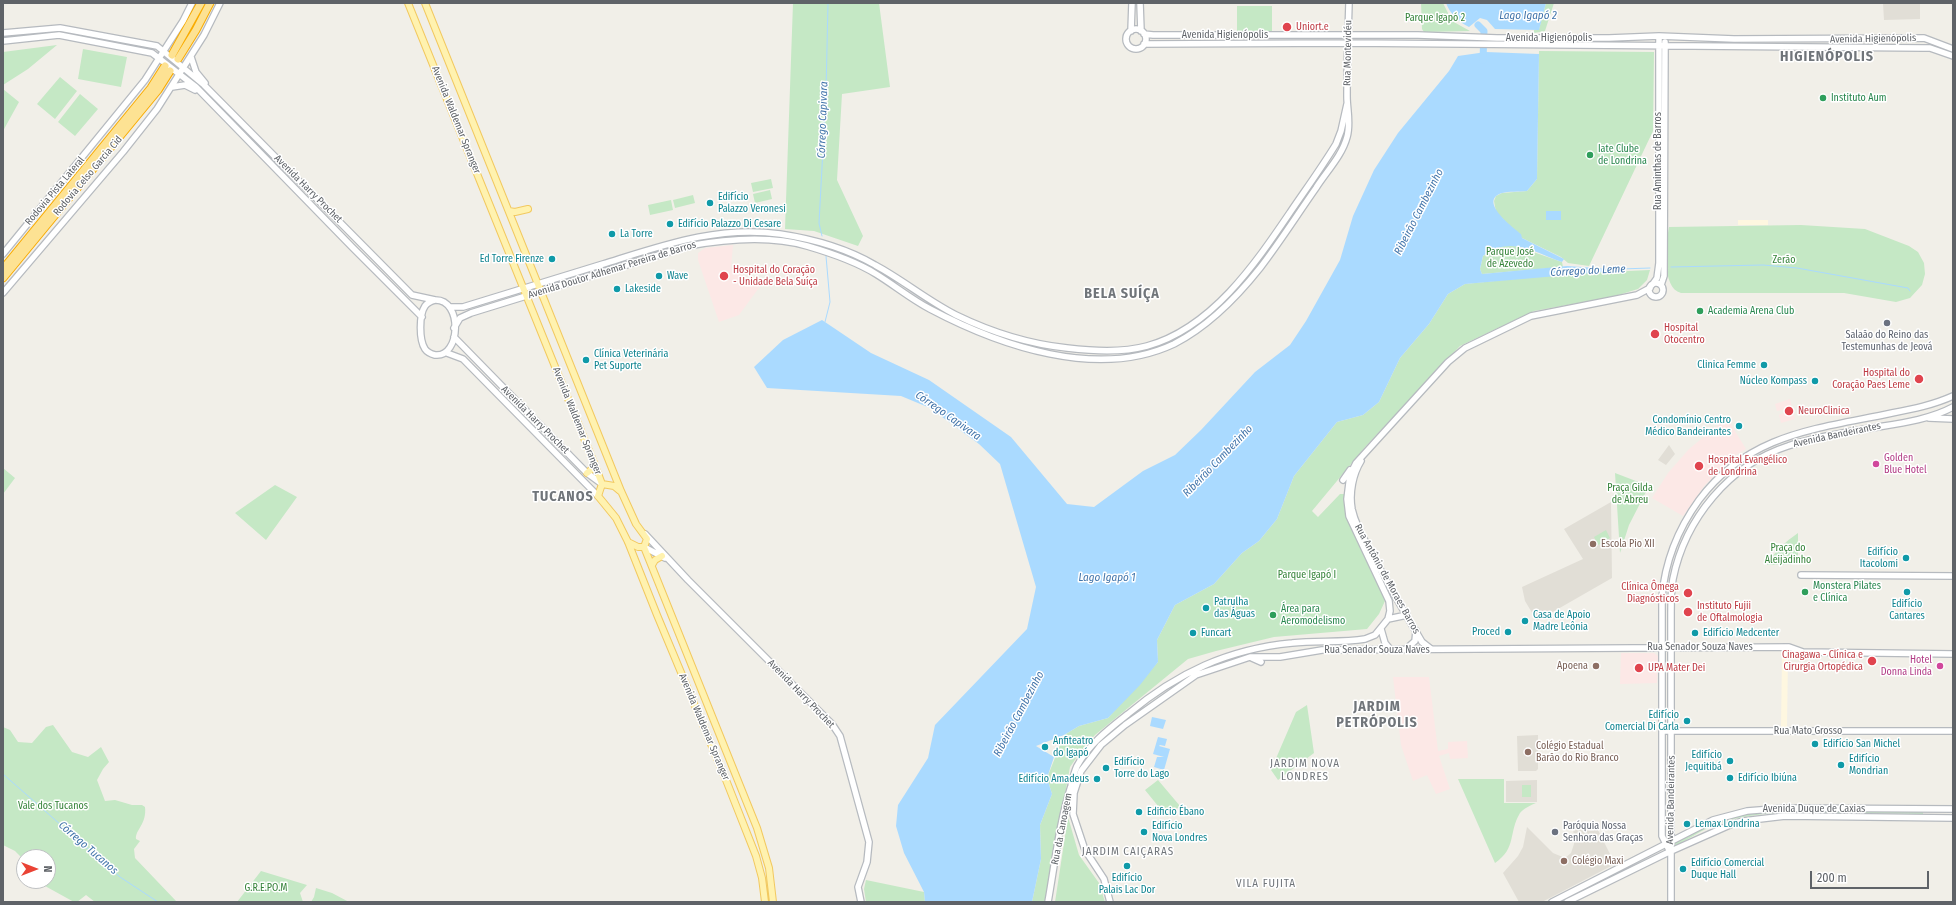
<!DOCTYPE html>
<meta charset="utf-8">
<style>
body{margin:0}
#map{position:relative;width:1956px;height:905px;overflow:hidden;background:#f1efe8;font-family:"Fira Sans Condensed",sans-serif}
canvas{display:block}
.frame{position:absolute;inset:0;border:4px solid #5f6368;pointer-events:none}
.north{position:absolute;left:16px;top:849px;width:40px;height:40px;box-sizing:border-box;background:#fff;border:1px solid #bfc1c3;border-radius:50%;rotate:90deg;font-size:11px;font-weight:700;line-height:16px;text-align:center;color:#5f6368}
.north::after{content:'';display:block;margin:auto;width:14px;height:18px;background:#ea4335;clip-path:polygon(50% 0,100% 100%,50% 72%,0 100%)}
.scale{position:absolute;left:1810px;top:871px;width:119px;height:18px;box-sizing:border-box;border:2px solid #5f6368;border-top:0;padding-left:5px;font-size:12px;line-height:14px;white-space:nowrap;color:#5f6368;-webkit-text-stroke:3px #fff;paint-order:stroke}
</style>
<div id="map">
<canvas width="1956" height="905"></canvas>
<div class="frame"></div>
<div class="north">N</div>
<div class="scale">200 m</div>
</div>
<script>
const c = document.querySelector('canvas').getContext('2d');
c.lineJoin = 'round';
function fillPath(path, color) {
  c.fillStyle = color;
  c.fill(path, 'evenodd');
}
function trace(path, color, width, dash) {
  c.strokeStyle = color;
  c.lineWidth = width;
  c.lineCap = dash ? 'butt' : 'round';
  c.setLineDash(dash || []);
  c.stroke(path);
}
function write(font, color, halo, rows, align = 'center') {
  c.font = font + ' "Fira Sans Condensed",sans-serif';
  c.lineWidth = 3;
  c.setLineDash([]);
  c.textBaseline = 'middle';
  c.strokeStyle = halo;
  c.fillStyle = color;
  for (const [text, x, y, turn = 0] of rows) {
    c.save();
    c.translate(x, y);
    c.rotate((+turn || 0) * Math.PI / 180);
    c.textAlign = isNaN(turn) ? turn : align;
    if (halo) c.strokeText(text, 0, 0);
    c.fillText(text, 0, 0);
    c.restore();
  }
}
fillPath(new Path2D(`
 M1738 220H1768V225H1738Z
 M1782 656 1788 657 1787 727H1781Z`), '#fef7e0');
fillPath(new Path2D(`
 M1883 3H1920V19L1884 20Z
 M1669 445 1675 454 1666 465 1658 460Z
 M1611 502 1612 578 1537 621 1525 601 1522 587 1583 559 1564 529Z
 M1538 735V769L1536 771H1518L1517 736Z
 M1537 780V802H1506V781Z
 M1573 823 1597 828 1615 864 1542 902H1519L1503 873 1518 856 1523 847 1527 827 1553 853 1565 858 1571 853 1574 844Z`), '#e1ded6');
fillPath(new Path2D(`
 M733 245 731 268 761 285 739 315 719 322 698 260V253L705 248Z
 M1790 399 1795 419 1781 423 1779 415 1788 411 1786 412 1787 409 1777 411 1775 404Z
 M1727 418 1746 449 1733 457 1705 485 1683 516 1652 498 1668 473 1689 449Z
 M1621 653H1654L1658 656 1657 683 1620 684Z
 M1393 677H1429L1438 751 1448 749V742L1467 741 1468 758 1450 759 1449 753 1439 756 1450 789 1436 794 1427 775 1413 781 1401 745Z`), '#fce8e6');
fillPath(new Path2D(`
 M793 3H879L890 87 842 94 837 180 863 236 858 246 814 231 785 229Z
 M1421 3H1443L1452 21 1470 31 1424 32 1422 29Z
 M1546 3H1554L1545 31 1534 33V30L1539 29Z
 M1237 6H1272V31H1237Z
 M57 45 28 69 3 85V52Z
 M83 49 127 57 121 87 78 79Z
 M1539 51 1654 52 1653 131 1589 266 1568 263 1561 257 1522 238 1496 212 1494 201 1496 196 1502 193 1527 191 1537 179Z
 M60 77 77 91 55 119 37 104Z
 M3 89 19 102 3 131Z
 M80 94 98 109 75 136 58 122Z
 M771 179 773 188 753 192 751 183Z
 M770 190 772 199 755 203 753 194Z
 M693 195 695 203 675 208 673 200Z
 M671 200 673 210 650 215 648 205Z
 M1801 225 1865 229 1909 246 1918 252 1924 263 1925 274 1922 285 1910 298 1896 302 1844 293H1681C1661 288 1666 243 1669 227Z
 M1503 245H1513L1562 262 1563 267 1482 274 1480 269 1483 256Z
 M1650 270 1647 280 1638 289 1612 297 1534 311 1460 346 1366 446 1312 511 1318 517 1340 494H1345L1349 517 1385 601 1379 614 1367 629 1274 637 1216 651 1188 659 1095 735 1084 747 1070 767 1045 902H1032L1041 859 1040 825 1052 794 1047 778 1064 735 1079 726 1108 718 1158 662 1157 640 1175 605 1214 584 1242 553 1259 541 1277 519 1294 476 1337 422 1363 415 1379 402 1400 358 1429 324 1448 294 1465 284 1563 274Z
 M3 468 15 478 3 494Z
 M1615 473 1649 486 1629 525 1620 553Z
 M275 485 297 497 266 540 235 513Z
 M1606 530 1610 538 1598 545 1594 537Z
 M1798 533V564L1767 565C1775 551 1785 542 1798 533Z
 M1307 705 1314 753 1278 780 1271 770 1296 712Z
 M53 725 72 752 88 757 101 747 109 762 103 769 97 780 105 801 115 800 132 805H142L145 807C147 824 135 830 136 839L140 841 134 849 135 858 177 902H95L86 895 77 902H74L45 886 40 881H48V857H24V860L15 851 3 845V727L10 730 18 742 32 743 46 727Z
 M1458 779H1504V803H1536C1531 805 1523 809 1520 813 1508 833 1517 848 1495 863Z
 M1158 780 1180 806 1167 817 1145 790Z
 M1522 785H1531V797H1522Z
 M1769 810H1849V813C1803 813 1754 808 1710 827 1697 833 1685 841 1672 848L1673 842 1717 820Z
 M1861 810H1923V814L1860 813Z
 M1068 817 1079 855 1099 883 1105 902H1055Z
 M261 871 307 885 300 893 303 902H237Z
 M866 880 924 892 925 902H866L864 889Z
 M316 888 332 893 349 902H311L314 897Z`), '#c5e8c5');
fillPath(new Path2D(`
 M1446 3H1546L1539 30 1495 29 1487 20 1480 18 1469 27C1459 22 1450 14 1446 3Z
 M1486 52 1539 54 1537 179 1527 191C1519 192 1509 191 1502 193 1477 201 1514 228 1521 234L1522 238 1564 259 1562 262C1533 252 1511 235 1483 256L1480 269 1482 274 1567 266 1626 270 1465 284 1448 294 1429 324 1400 358 1379 402 1363 415 1337 422 1294 476 1277 519 1259 541 1242 553 1214 584 1175 605 1157 640 1158 662 1140 685 1108 718 1079 726 1064 735 1036 746 1054 757 1047 778 1052 794 1040 825 1041 859 1032 902H925L924 892 904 853 896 826 898 805 928 758 935 725 1027 629 1036 587 1000 464 979 444 930 408 901 396 767 388 754 367 783 340 822 320 871 353 929 380 1011 437 1067 504 1094 507 1143 471 1175 455 1201 430 1255 372 1290 345 1306 321 1340 260 1353 216 1374 170 1398 133 1449 71 1458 56Z
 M1546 211H1561V220H1546Z
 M1152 717 1166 720 1163 729 1150 726Z
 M1158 737 1167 739 1165 746 1160 745 1159 746 1170 749 1164 770 1154 767 1157 757H1164L1153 754Z`), '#aadaff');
trace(new Path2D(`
 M822 236 819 223 826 92 828 3
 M1671 267 1763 265 1797 268 1908 288 1910 291
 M1621 269 1650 268
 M825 322 830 302 826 256
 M3 774 120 877 158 902`), '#aadaff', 1);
trace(new Path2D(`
 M1478 25 1484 31 1483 60`), '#aadaff', 7);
const secondary = new Path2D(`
 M1140 3 1141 31
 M1126 39a10 10 0 1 1 20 0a10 10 0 1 1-20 0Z
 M1131 31 1132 3
 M3 33 60 28 157 46 204 85 412 295 435 300
 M1144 34 1153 35H1418L1497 38H1609L1659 36 1734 39 1924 38 1953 49
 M3 41 59 35 152 53 196 87 352 247 422 317
 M1144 44 1348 43 1923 48H1930L1953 56
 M191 57 196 72 205 83
 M172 87 185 85 195 90
 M3 254 145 80 183 21 192 3
 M1649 290a7 7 0 1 1 14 0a7 7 0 1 1-14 0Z
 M1652 285 1657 278 1659 263V36
 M1661 285 1664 276 1665 42
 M3 293 123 152 157 109 204 35 220 3
 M435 300C463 299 461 358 435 355 431 354 427 352 425 349 419 340 419 315 425 306 428 302 431 301 435 300Z
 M451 307H463C510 293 556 278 603 264 661 246 718 225 780 234 813 239 846 248 875 265 903 280 928 301 956 315 991 332 1029 344 1067 348 1093 351 1121 353 1147 346 1212 328 1255 264 1291 211 1306 189 1322 167 1336 144L1341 131 1347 104
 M454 328 460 318 471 313 688 246C726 239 770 235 807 246 831 253 855 261 876 274 894 285 911 299 930 309 1000 346 1098 380 1174 344 1207 327 1237 297 1260 268 1280 242 1297 215 1316 188 1326 172 1342 156 1347 137 1351 123 1347 110 1347 96 1347 65 1348 34 1349 3
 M454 337 587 473 602 484
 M447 353 463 359 598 496
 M1929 418 1953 419
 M1361 461C1353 474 1349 493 1352 509 1355 523 1362 536 1369 548 1385 580 1404 611 1422 642L1431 649
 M1343 480 1350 470
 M645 534 688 580 832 724 840 736 869 842 867 862 858 887 861 902
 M644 547 665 558
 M1801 575 1953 576
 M1388 619 1390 611 1389 601 1349 516 1347 499 1350 475 1356 463 1448 362 1465 348 1531 316 1637 295 1650 288
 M1381 629 1385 643 1390 649
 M1406 649 1415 641 1416 631
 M1787 654 1801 653
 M1252 658 1261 662
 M1662 731H1953
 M1670 852 1662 836V597C1665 561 1678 529 1699 500 1749 433 1817 429 1892 413 1913 409 1933 405 1953 396
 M1048 902C1055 863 1059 823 1071 786 1073 779 1074 772 1077 766 1089 744 1109 729 1128 714 1177 673 1228 649 1292 643 1316 640 1341 643 1365 639L1375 635 1388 619 1407 615
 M1110 902 1104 879 1085 850 1073 814 1074 793 1081 771 1101 745 1125 725 1196 675 1250 657H1280L1322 650 1789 647 1803 652 1953 654
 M1552 902 1713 820 1747 811 1785 808 1953 809
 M1567 902 1669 852 1732 824 1743 821 1785 816 1953 818
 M1671 902V613C1671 602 1671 590 1673 579 1685 519 1729 465 1788 446 1813 437 1840 434 1865 429 1894 424 1927 421 1953 407`);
const primary = new Path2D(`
 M408 3 594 463 602 484 598 496 616 518 628 542 657 615 726 780 756 856 762 878 765 902
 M425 3 621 491 636 524 647 539 644 547 757 828 769 868 773 902
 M509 211 515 212 528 209
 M587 473 592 469 594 463
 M602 484 614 486 620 491
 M628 542 638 547H644
 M652 565 655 560 662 556`);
const highway = new Path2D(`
 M172 55 201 3
 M178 59 196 30 210 3
 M3 269 151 88 165 66
 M3 278 158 90 170 71`);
trace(secondary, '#b6babf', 8);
trace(primary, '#f2c960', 8);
trace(highway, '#f9ab00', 9);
trace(secondary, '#fff', 5.5);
trace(primary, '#fff2af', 6);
trace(highway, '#fde293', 7);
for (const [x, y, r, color] of [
 [1287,27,5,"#e0444e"],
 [1823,98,4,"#2e9e5b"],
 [1590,155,4,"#2e9e5b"],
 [710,203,4,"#0f9aa8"],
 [670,224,4,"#0f9aa8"],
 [612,234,4,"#0f9aa8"],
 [552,259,4,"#0f9aa8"],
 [659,276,4,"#0f9aa8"],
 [724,276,5,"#e0444e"],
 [617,289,4,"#0f9aa8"],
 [1700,311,4,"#2e9e5b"],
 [1887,323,4,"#6b7280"],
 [1655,334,5,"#e0444e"],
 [586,360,4,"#0f9aa8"],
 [1764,365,4,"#0f9aa8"],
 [1919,379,5,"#e0444e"],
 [1815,381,4,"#0f9aa8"],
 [1789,411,5,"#e0444e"],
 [1739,426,4,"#0f9aa8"],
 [1876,464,4,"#d1479c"],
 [1699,466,5,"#e0444e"],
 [1593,544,4,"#8d6e63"],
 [1906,558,4,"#0f9aa8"],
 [1805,592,4,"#2e9e5b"],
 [1907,592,4,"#0f9aa8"],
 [1688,593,5,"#e0444e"],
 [1206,608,4,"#0f9aa8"],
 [1688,612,5,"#e0444e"],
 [1273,615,4,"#2e9e5b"],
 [1525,621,4,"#0f9aa8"],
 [1508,632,4,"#0f9aa8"],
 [1193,633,4,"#0f9aa8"],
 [1695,633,4,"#0f9aa8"],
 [1872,661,5,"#e0444e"],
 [1596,666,4,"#8d6e63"],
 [1940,666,4,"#d1479c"],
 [1639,668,5,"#e0444e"],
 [1687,721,4,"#0f9aa8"],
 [1815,744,4,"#0f9aa8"],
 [1045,747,4,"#0f9aa8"],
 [1528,752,4,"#8d6e63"],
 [1730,761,4,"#0f9aa8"],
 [1841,765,4,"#0f9aa8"],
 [1106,768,4,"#0f9aa8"],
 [1730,778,4,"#0f9aa8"],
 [1097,779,4,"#0f9aa8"],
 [1139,812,4,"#0f9aa8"],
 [1687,824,4,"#0f9aa8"],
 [1144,832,4,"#0f9aa8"],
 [1555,832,4,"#6b7280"],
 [1564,861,4,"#8d6e63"],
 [1127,866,4,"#0f9aa8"],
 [1683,869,4,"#0f9aa8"]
]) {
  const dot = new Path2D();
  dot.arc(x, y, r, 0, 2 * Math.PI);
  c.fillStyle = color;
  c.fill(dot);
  trace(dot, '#fff', 1.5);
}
write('10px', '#348238', '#fff', [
 ["Parque Igapó 2",1435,18],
 ["Parque José",1510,252],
 ["de Azevedo",1510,264],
 ["Zerão",1784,260],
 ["Praça Gilda",1630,488],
 ["de Abreu",1630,500],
 ["Praça do",1788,548],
 ["Aleijadinho",1788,560],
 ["Parque Igapó I",1307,575],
 ["Vale dos Tucanos",53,806],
 ["G.R.E.PO.M",266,888]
]);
write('10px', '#be3a42', '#fff', [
 ["Uniort.e",1296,27],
 ["Hospital do Coração",733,270],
 ["- Unidade Bela Suíça",733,282],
 ["Hospital",1664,328],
 ["Otocentro",1664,340],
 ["Hospital do",1910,373,"right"],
 ["Coração Paes Leme",1910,385,"right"],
 ["NeuroClinica",1798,411],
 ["Hospital Evangélico",1708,460],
 ["de Londrina",1708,472],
 ["Clínica Ômega",1679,587,"right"],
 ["Diagnósticos",1679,599,"right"],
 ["Instituto Fujii",1697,606],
 ["de Oftalmologia",1697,618],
 ["Cinagawa - Clínica e",1863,655,"right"],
 ["Cirurgia Ortopédica",1863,667,"right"],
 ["UPA Mater Dei",1648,668]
], 'left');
write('10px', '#5f6368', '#fff', [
 ["Avenida Higienópolis",1225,35],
 ["Avenida Higienópolis",1549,38],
 ["Avenida Higienópolis",1873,39,-1],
 ["Rua Montevidéu",1348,53,-89],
 ["Avenida Waldemar Spranger",456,120,68],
 ["Rua Aminthas de Barros",1658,161,-90],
 ["Rodovia Celso Garcia Cid",88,176,-50],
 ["Avenida Harry Prochet",308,189,45],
 ["Rodovia Pista Lateral",55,191,-50],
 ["Avenida Doutor Adhemar Pereira de Barros",612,270,-17],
 ["Avenida Harry Prochet",535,420,45],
 ["Avenida Waldemar Spranger",577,421,68],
 ["Avenida Bandeirantes",1837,435,-12],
 ["Rua Antônio de Moraes Barros",1387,579,61],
 ["Rua Senador Souza Naves",1700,647],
 ["Rua Senador Souza Naves",1377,650],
 ["Avenida Harry Prochet",801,694,46],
 ["Avenida Waldemar Spranger",704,727,67],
 ["Rua Mato Grosso",1808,731],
 ["Avenida Bandeirantes",1671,800,-89],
 ["Avenida Duque de Caxias",1814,809],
 ["Rua da Canoagem",1062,829,-79]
]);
write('10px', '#27864d', '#fff', [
 ["Instituto Aum",1831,98],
 ["Iate Clube",1598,149],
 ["de Londrina",1598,161],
 ["Academia Arena Club",1708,311],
 ["Monstera Pilates",1813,586],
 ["e Clínica",1813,598],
 ["Área para",1281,609],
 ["Aeromodelismo",1281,621]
], 'left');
write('10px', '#0d838f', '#fff', [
 ["Edifício",718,197],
 ["Palazzo Veronesi",718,209],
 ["Edifício Palazzo Di Cesare",678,224],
 ["La Torre",620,234],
 ["Ed Torre Firenze",544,259,"right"],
 ["Wave",667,276],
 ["Lakeside",625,289],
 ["Clínica Veterinária",594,354],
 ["Pet Suporte",594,366],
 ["Clinica Femme",1756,365,"right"],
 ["Núcleo Kompass",1807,381,"right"],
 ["Condomínio Centro",1731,420,"right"],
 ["Médico Bandeirantes",1731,432,"right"],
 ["Edifício",1898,552,"right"],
 ["Itacolomi",1898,564,"right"],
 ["Patrulha",1214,602],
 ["das Águas",1214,614],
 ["Edifício",1907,604,"center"],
 ["Cantares",1907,616,"center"],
 ["Casa de Apoio",1533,615],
 ["Madre Leônia",1533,627],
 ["Proced",1500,632,"right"],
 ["Funcart",1201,633],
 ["Edifício Medcenter",1703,633],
 ["Edifício",1679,715,"right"],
 ["Comercial Di Carla",1679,727,"right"],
 ["Anfiteatro",1053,741],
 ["do Igapó",1053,753],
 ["Edifício San Michel",1823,744],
 ["Edifício",1722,755,"right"],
 ["Jequitibá",1722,767,"right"],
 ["Edifício",1849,759],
 ["Mondrian",1849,771],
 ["Edifício",1114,762],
 ["Torre do Lago",1114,774],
 ["Edifício Ibiúna",1738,778],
 ["Edifício Amadeus",1089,779,"right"],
 ["Edificio Ébano",1147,812],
 ["Lemax Londrina",1695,824],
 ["Edifício",1152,826],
 ["Nova Londres",1152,838],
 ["Edifício Comercial",1691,863],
 ["Duque Hall",1691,875],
 ["Edifício",1127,878,"center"],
 ["Palais Lac Dor",1127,890,"center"]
], 'left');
write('10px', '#5b616d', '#fff', [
 ["Salaão do Reino das",1887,335],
 ["Testemunhas de Jeová",1887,347],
 ["Paróquia Nossa",1563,826,"left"],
 ["Senhora das Graças",1563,838,"left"]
]);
write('10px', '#b23c85', '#fff', [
 ["Golden",1884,458],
 ["Blue Hotel",1884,470],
 ["Hotel",1932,660,"right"],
 ["Donna Linda",1932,672,"right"]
], 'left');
write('10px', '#785e54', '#fff', [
 ["Escola Pio XII",1601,544],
 ["Apoena",1588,666,"right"],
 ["Colégio Estadual",1536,746],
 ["Barão do Rio Branco",1536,758],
 ["Colégio Maxi",1572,861]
], 'left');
write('italic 11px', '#4174aa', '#fff', [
 ["Lago Igapó 2",1528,16],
 ["Córrego Capivara",823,120,-88],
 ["Ribeirão Cambezinho",1419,212,-63],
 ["Córrego do Leme",1588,271,-3],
 ["Córrego Capivara",948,416,35],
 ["Ribeirão Cambezinho",1218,461,-46],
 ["Lago Igapó 1",1107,578],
 ["Ribeirão Cambezinho",1019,714,-62],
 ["Córrego Tucanos",88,848,41]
]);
c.letterSpacing = '1px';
write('11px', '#70757a', '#fff', [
 ["JARDIM NOVA",1305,764],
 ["LONDRES",1305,777],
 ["JARDIM CAIÇARAS",1128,852],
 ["VILA FUJITA",1266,884]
]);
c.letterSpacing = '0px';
c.letterSpacing = '1px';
write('bold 14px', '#70757a', '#fff', [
 ["HIGIENÓPOLIS",1827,57],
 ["BELA SUÍÇA",1122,294],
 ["TUCANOS",563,497],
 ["JARDIM",1377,707],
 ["PETRÓPOLIS",1377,723]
]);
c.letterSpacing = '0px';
</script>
